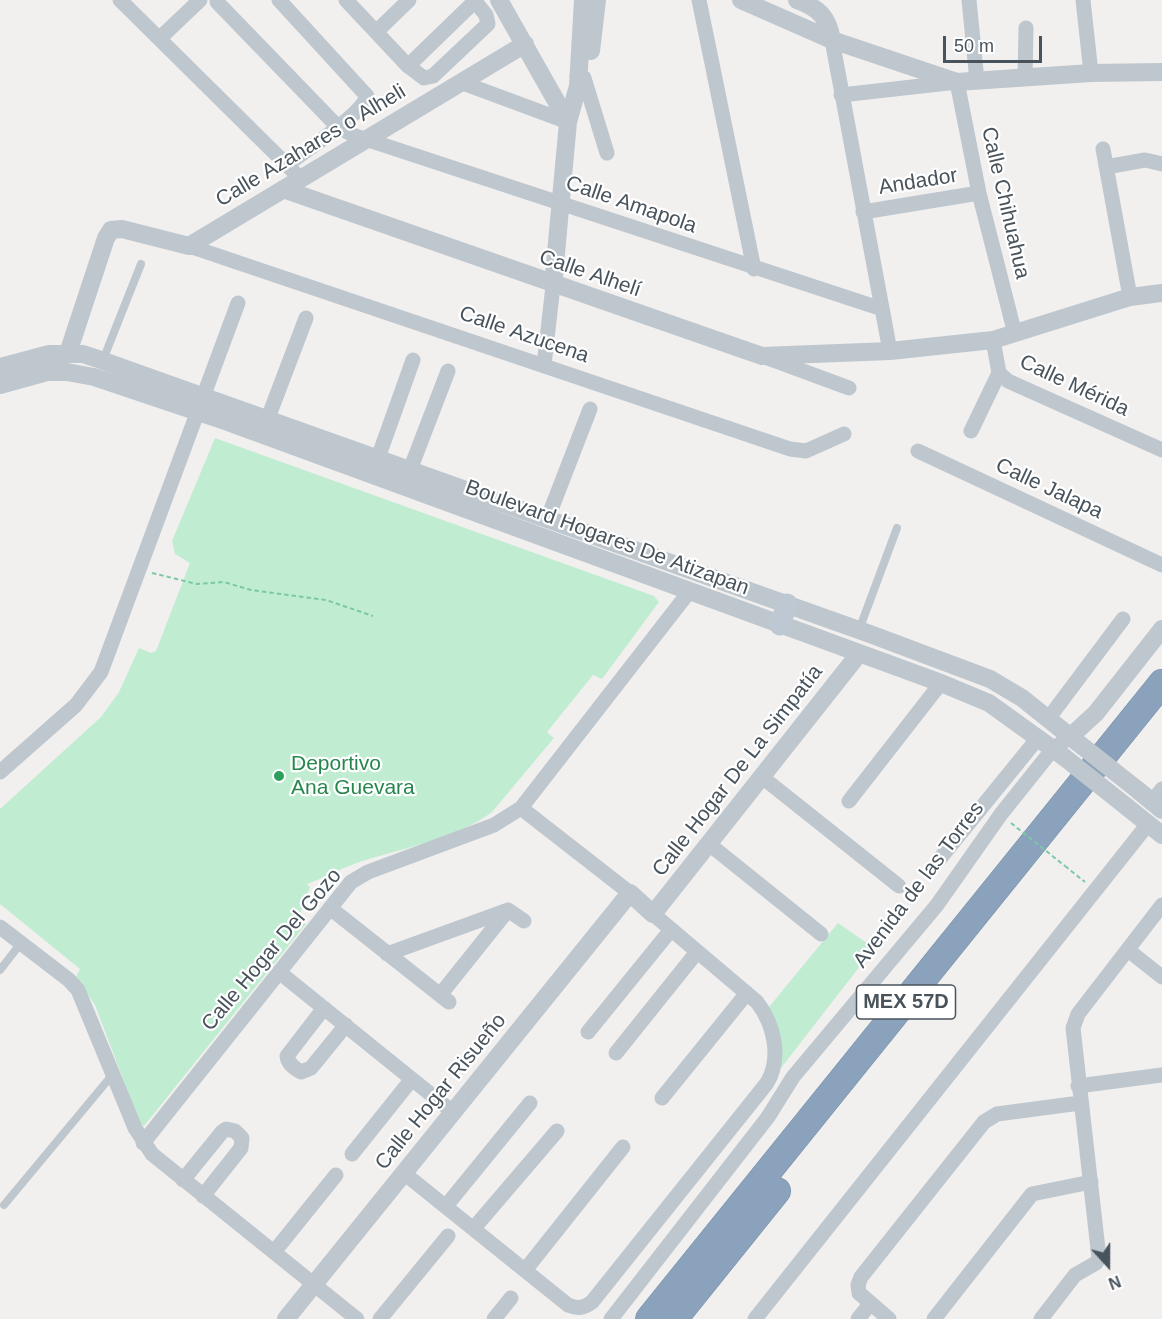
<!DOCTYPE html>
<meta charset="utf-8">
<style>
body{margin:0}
#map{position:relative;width:1162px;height:1319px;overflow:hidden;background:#f2efef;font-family:Helvetica,sans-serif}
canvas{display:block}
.north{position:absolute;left:1078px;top:1235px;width:60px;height:60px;-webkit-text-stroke:4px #fff;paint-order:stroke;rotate:159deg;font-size:16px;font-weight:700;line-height:24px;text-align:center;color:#48535c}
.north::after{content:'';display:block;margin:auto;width:21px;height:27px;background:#48535c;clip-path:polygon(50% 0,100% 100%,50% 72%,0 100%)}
.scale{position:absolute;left:943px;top:36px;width:99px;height:27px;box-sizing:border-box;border:3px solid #48535c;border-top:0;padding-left:8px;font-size:18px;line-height:21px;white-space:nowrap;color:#48535c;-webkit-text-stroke:4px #fff;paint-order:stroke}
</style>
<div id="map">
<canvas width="1162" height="1319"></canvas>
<div class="north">N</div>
<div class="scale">50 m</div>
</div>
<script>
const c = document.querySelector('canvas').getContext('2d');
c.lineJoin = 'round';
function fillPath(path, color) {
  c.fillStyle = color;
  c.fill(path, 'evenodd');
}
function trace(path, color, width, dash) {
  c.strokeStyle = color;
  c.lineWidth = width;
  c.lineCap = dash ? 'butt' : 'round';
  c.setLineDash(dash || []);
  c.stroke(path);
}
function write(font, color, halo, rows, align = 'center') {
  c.font = font + ' Helvetica,sans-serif';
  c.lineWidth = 4.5;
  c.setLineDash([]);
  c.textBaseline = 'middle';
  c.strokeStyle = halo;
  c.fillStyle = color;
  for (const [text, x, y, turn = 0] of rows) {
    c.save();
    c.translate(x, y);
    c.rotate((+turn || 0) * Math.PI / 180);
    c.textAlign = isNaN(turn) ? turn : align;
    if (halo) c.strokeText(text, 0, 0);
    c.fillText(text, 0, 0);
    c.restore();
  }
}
fillPath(new Path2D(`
 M215 438 654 596 659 602 602 679 593 675 547 732 554 738 492 812C453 841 399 848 354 864 338 870 323 878 307 884L310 887 299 917 306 924 144 1126 140 1124 95 1005 76 977 80 969 0 904V809L101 717 119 692 139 648 151 653 156 651 190 563 175 554 172 541Z
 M838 923 874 948 781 1068 769 1007Z`), '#c0edd1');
const motorway = new Path2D(`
 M649 1319 1162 683
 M674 1319 777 1191`);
trace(motorway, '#758da7', 28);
trace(new Path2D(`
 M152 573 197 584 224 582 251 590 326 600 373 616
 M1065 866 1085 882`), '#7ac9a2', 2, [4.5, 3]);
trace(new Path2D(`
 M103 360 141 264
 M859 630 897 528
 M0 970 21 943
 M4 1205 113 1074`), '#bec7cd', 8);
trace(new Path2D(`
 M120 0 301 179
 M279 0 367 96C362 115 304 152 286 165
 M346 0 408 66 424 78 433 76 488 24 486 15 474 0
 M699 0 754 269
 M969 0 977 81
 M1083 0 1091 73
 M217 2 338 127 353 135 882 309
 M376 32 409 0
 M160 38 200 0
 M832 40 890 351
 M408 66 475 1
 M577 76 584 78 607 153
 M1025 78 1026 28
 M460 82 568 122
 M841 95 957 82 979 193 1015 334
 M1103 149 1130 297
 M1106 167 1145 160 1162 164
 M863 212 979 193
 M189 246 790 449 806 451 844 434
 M993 340 999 373 1008 381 1162 450
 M765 357 849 388
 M544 365 553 286
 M268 418 306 318
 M971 431 999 373
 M918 451 1162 565
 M378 458 413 360
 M410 470 448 371
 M547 520 590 409
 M1048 719 1123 619
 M0 772 76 705 101 672 238 303
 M762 777 899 886
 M849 801 941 683
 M1152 802 1162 789
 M521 808 630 893
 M709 844 821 934
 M938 861 1038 738
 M330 908 449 1002
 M508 910 524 921
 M0 927 69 980 78 990 135 1128 152 1154 357 1319
 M1128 950 1162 977
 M387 954 508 910
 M279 972 454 1113
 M440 995 508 910
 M324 1008 287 1056C288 1064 294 1068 301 1072L311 1068 346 1025
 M588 1032 670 931
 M616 1053 697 952
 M1078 1086 1162 1075
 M662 1098 747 993
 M143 1143 351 882 368 872 494 825 521 808 689 592
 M352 1154 412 1079
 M405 1174 568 1305C578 1309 584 1308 592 1302L767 1083C782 1058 774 1024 757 1002L653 914
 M183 1180 222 1132 226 1129 235 1131 242 1138 241 1148 203 1196
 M446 1206 530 1103
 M474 1228 557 1131
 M274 1252 336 1175
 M526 1269 623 1147
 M380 1319 448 1236
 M494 1319 511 1298
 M611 1319 768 1117 793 1077 937 905 1001 814 1053 749 1070 737
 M755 1319 1148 824
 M858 1319 870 1304
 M889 1319 859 1293 858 1285 861 1277 984 1122 997 1114 1080 1103
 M934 1319 1032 1194 1091 1182
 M1041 1319 1075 1275 1096 1263 1099 1258 1073 1028 1078 1014 1162 905`), '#bec7cd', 15);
trace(new Path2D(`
 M499 0 568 122
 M741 0 832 40 957 82 1091 73 1162 72
 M797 0C819 8 828 17 832 40
 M591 51 597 0
 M283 189 762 356 890 351 993 340 1130 297 1162 293
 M553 286 568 122 578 86 583 0
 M68 353 106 238 111 230 122 229 189 246 525 44
 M0 367 49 354H83L98 359 870 634 990 679 1022 698 1077 742
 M0 385 47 372H67L94 377 228 422 941 683 989 703 1064 757
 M1070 737 1096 713 1162 629
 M1139 791 1162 810
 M1127 807 1162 835
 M286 1319 630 893 653 914 858 655`), '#bec7cd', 18);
trace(new Path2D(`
 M780 625 787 604`), '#bec8d2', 21);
trace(motorway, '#8aa2bb', 27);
trace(new Path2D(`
 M1011 823 1065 866`), '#7ac9a2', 2, [4.5, 3]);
trace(new Path2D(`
 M1077 742 1139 791
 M1064 757 1127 807`), '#bec7cd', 18);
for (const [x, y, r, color] of [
 [279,776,6,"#2e9e5b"]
]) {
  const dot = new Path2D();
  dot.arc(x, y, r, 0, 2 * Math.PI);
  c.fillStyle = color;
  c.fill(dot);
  trace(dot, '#fff', 2);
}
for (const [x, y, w] of [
 [906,1002,99]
]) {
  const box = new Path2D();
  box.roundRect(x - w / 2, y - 17, w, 34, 4.5);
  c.fillStyle = '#fff';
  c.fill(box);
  trace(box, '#48535c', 1.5);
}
write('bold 20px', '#48535c', null, [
 ["MEX 57D",906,1002]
]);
write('21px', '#48535c', '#fff', [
 ["Calle Azahares o Alheli",311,146,-31],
 ["Andador",918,182,-9],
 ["Calle Chihuahua",1005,203,77],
 ["Calle Amapola",631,205,19],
 ["Calle Alhelí",590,274,19],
 ["Calle Azucena",524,335,19],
 ["Calle Mérida",1074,386,25],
 ["Calle Jalapa",1049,489,25],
 ["Boulevard Hogares De Atizapan",607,538,20],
 ["Calle Hogar De La Simpatía",738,771,-52],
 ["Avenida de las Torres",919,885,-53],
 ["Calle Hogar Del Gozo",272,950,-50],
 ["Calle Hogar Risueño",441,1092,-51]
]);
write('21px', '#27864d', '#fff', [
 ["Deportivo",291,764],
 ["Ana Guevara",291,788]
], 'left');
</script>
